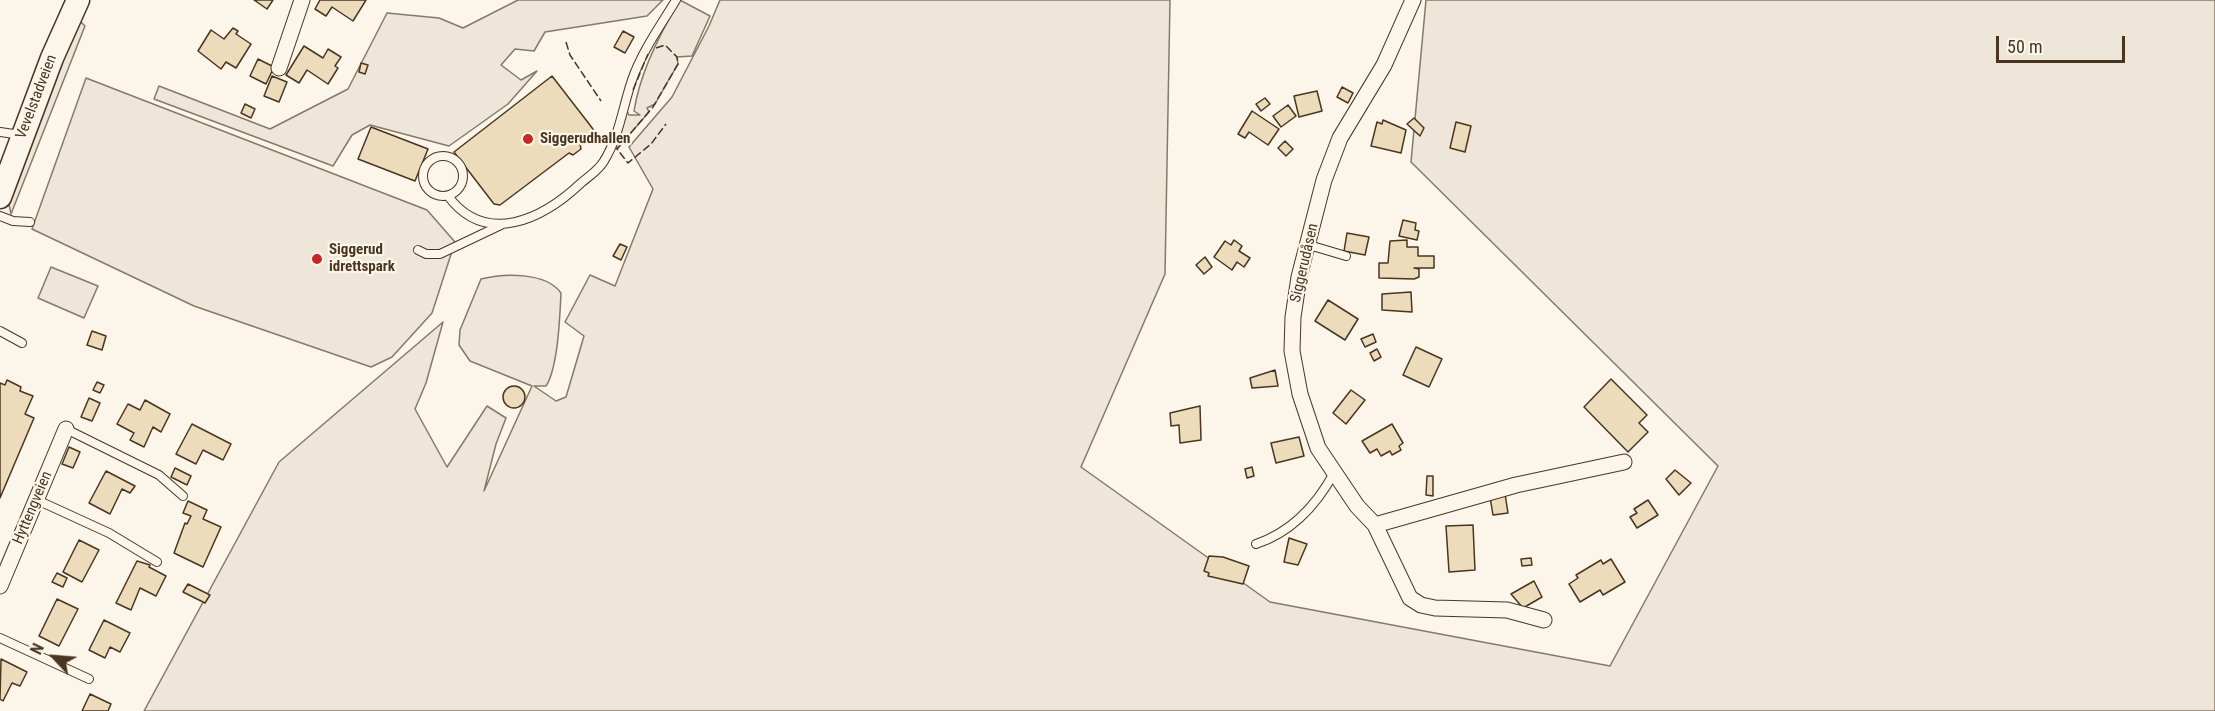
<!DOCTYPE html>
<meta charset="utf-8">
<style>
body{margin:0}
#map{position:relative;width:2215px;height:711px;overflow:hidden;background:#fbf6e9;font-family:"Roboto Condensed",sans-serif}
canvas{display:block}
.north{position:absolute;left:24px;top:627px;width:60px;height:60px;-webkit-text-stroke:4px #fbf6e9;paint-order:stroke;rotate:296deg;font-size:16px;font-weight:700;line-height:24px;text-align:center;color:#4a3520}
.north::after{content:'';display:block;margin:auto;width:21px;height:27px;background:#4a3520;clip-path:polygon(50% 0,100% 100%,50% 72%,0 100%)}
.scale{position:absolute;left:1996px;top:36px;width:129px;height:27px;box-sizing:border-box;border:3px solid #4a3520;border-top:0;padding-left:8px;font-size:18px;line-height:21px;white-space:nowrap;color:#4a3520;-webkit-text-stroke:4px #fbf6e9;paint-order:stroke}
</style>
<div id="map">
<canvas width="2215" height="711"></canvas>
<div class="north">N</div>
<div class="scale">50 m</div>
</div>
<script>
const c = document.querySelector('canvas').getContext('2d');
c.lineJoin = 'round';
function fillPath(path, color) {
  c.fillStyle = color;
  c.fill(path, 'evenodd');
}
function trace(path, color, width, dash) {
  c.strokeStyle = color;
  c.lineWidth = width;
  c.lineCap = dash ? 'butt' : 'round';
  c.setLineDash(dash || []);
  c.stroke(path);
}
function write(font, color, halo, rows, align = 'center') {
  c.font = font + ' "Roboto Condensed",sans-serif';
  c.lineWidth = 4.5;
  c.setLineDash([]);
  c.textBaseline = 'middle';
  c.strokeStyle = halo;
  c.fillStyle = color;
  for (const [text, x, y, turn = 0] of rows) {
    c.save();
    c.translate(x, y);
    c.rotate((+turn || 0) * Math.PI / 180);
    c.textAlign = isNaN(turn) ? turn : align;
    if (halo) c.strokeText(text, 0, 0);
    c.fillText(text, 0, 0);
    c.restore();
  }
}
const green = new Path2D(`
 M518 0H663L647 16 545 32 534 51 515 49 501 65 521 80 537 71 508 104 449 146 370 125 352 135 333 166 154 99 159 86 270 129 348 89 387 13 439 18 463 28Z
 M680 0 710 16 692 56 677 57 678 64 655 104 647 108 649 112 617 149 615 144 626 109 629 115H640L634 111C640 73 660 33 680 0Z
 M720 0H1170L1165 274 1081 467 1270 602 1610 666 1718 466 1411 162 1426 0H2215V711H144L279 462 443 322 426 383 415 409 447 467 487 406 506 418 496 444 484 491 532 386 470 361 459 345 460 330 481 279C504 273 546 272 561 293 560 315 558 368 546 386H534L556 401 566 397 584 336 565 322 590 275 615 286 653 189 629 147 672 97 709 26Z
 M79 20 85 26 11 214 8 200Z
 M86 78 427 210 455 242 432 313 392 357 371 367 194 306 32 229Z
 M51 267 98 286 84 318 38 298Z`);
fillPath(green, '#ede6d9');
trace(green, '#887966', 1.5);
const building = new Path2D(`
 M254 0H273L267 9Z
 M320 0H366L353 21 332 7 326 16 315 9Z
 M233 28 238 31 236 34 251 44 236 68 226 62 221 69 198 51 211 30 224 39Z
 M623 31 634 37 625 53 614 47Z
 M304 46 323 58 328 49 341 57 335 66 338 68 328 84 307 70 299 83 286 75Z
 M258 59 274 67 266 84 250 76Z
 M361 63 368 65 365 74 359 72Z
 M272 76 287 82 279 102 264 96Z
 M552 76 593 129 592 135 580 144 581 149 573 155 569 153 500 205 494 204 454 152Z
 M1342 87 1353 93 1348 103 1337 97Z
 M1317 91 1322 111 1299 117 1294 96Z
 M1265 98 1270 104 1261 111 1256 104Z
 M245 104 255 109 251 118 241 113Z
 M1288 105 1296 116 1281 127 1273 116Z
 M1252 111 1279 129 1268 145 1249 132 1245 138 1238 134Z
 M1414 118 1424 128 1420 136 1407 124Z
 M1383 120 1406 130 1401 153 1371 146 1377 122 1382 124Z
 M1456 122 1471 126 1465 152 1450 148Z
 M371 127 428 149 415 181 358 159Z
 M1285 141 1293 149 1286 156 1278 148Z
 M1403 220 1416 223 1415 230 1419 231 1417 240 1399 236Z
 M1347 233 1369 237 1365 255 1344 251Z
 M1234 240 1242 246 1239 251 1250 258 1244 267 1237 262 1232 270 1214 257 1225 241 1231 245Z
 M1407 240V247H1418V256H1434V268H1414L1419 269V277L1414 279 1379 278V263H1388L1390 241Z
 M620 244 627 247 621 260 613 256Z
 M1205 257 1212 267 1204 274 1196 265Z
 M1411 292 1412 312 1382 310V294Z
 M1328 300 1358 319 1345 340 1315 321Z
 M92 331 106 336 102 350 87 345Z
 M1373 334 1376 342 1365 347 1361 339Z
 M1416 347 1442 359 1429 387 1403 375Z
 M1377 349 1381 357 1374 361 1370 353Z
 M1275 370 1278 386 1252 388 1250 378Z
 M1611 379 1647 415 1639 423 1648 432 1628 452 1584 407Z
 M7 380 21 387 20 391 33 396 25 414 34 418 0 498V383L5 385Z
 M97 382 104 385 100 393 93 390Z
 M503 397a11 11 0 1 1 22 0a11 11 0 1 1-22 0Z
 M1351 390 1365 400 1346 424 1333 413Z
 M89 398 100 403 92 421 81 417Z
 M145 400 170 414 161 432 153 427 144 447 130 440 134 433 117 424 128 404 140 410Z
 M1200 406 1201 440 1180 443 1179 425 1171 426 1170 413Z
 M192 424 231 444 223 460 203 450 196 464 176 454Z
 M1392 424 1403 443 1399 446 1401 450 1392 455 1390 451 1381 456 1377 449 1370 453 1362 441Z
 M1299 437 1304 456 1276 463 1271 443Z
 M69 447 80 452 73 468 62 464Z
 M1252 467 1254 476 1247 478 1245 469Z
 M175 468 191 476 187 485 171 477Z
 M1675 470 1691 483 1679 495 1666 479Z
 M106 471 135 486 130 493 122 489 110 514 89 503Z
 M1427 476H1433V496L1426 495Z
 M1505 494 1508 513 1493 515 1490 497Z
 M1648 500 1658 515 1637 528 1630 517 1637 513 1634 509Z
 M188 501 207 510 203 519 221 527 203 567 174 553 185 523 187 524 191 516 183 513Z
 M1473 525 1475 570 1449 572 1446 526Z
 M1289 538 1307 544 1298 565 1284 562Z
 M79 540 99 550 82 582 63 572Z
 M1209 556 1223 557 1249 566 1243 584 1208 576 1209 573 1204 571Z
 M1531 558 1532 565 1522 566 1521 559Z
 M1611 559 1625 582 1603 595 1600 590 1580 602 1569 584 1578 578 1576 575 1601 560 1603 564Z
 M137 561 150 565 149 567 166 576 156 596 140 588 131 610 116 603Z
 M57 573 67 578 63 587 52 582Z
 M1534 581 1542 597 1523 608 1511 594Z
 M188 584 210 595 205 603 183 592Z
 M57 599 78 609 59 646 39 636Z
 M104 620 130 633 120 652 110 647 105 658 89 650Z
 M1 659 27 672 20 686 12 683 3 701 0 699Z
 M90 694 111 704 108 711H82Z`);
fillPath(building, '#ecdcbc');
trace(building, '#4a3520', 1.5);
const service = new Path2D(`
 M0 132 21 135
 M423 176a20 20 0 1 1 40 0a20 20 0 1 1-40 0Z
 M448 196C486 247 543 219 581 183 588 177 599 170 604 161 619 137 623 106 632 80 642 51 661 25 676 0
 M0 216 13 221 30 222
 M1309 245 1346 256
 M418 250 426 254H440L501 225
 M0 331 22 343
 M66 429 159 475 183 496
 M37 500 109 533 157 562
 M1256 544C1292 532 1316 506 1334 473
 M0 638 89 679`);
const minor = new Path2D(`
 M1413 0 1384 65 1340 138 1324 180 1299 277 1293 317 1292 351 1300 394 1318 448 1357 506 1375 525 1410 598 1421 605 1435 608 1507 610 1544 620
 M279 68 302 0
 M1375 525 1516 485 1624 462
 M0 586 66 429`);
const secondary = new Path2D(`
 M0 197 52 58 78 0`);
trace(service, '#4a3520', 10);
trace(minor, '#4a3520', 17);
trace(secondary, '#4a3520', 25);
trace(service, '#fbf6e9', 8);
trace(minor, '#fbf6e9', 15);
trace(secondary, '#fbf6e9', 22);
trace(new Path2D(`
 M566 42 570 55 601 101
 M656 48 665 45 677 57 678 64 653 107 617 149 628 163 651 144 666 124
 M633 90 648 54`), '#4a3520', 1.5, [8, 3]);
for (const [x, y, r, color] of [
 [528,139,6,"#c62828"],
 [317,259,6,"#c62828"]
]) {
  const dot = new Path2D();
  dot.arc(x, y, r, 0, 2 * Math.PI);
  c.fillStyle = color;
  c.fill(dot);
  trace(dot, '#fbf6e9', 2);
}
write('15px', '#4a3520', '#fbf6e9', [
 ["Vevelstadveien",37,97,-69],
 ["Siggerudåsen",1305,263,-77],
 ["Hyttengveien",33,508,-67]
]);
write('bold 15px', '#4a3520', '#fbf6e9', [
 ["Siggerudhallen",540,139],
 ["Siggerud",329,250],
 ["idrettspark",329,267]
], 'left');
</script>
